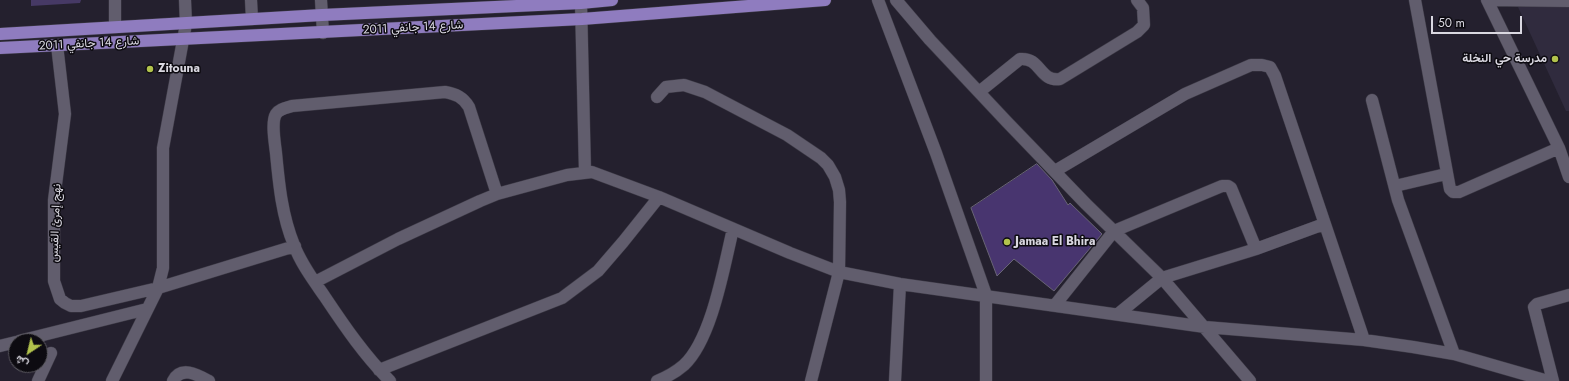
<!DOCTYPE html>
<meta charset="utf-8">
<style>
body{margin:0}
#map{position:relative;width:1569px;height:381px;overflow:hidden;background:#24202e;font-family:Jost,Vazirmatn,sans-serif}
canvas{display:block}
.north{position:absolute;left:8px;top:333px;width:40px;height:40px;box-sizing:border-box;background:#0d0b11;border:1px solid #5f5d64;border-radius:50%;rotate:215deg;font-size:11px;font-weight:700;line-height:16px;text-align:center;color:#dad8e1}
.north::after{content:'';display:block;margin:auto;width:14px;height:18px;background:#b2c34c;clip-path:polygon(50% 0,100% 100%,50% 72%,0 100%)}
.scale{position:absolute;left:1431px;top:16px;width:91px;height:18px;box-sizing:border-box;border:2px solid #dad8e1;border-top:0;padding-left:5px;font-size:12px;line-height:14px;white-space:nowrap;color:#dad8e1;-webkit-text-stroke:3px #0d0b11;paint-order:stroke}
</style>
<div id="map">
<canvas width="1569" height="381"></canvas>
<div class="north">ش</div>
<div class="scale">50 m</div>
</div>
<script>
const c = document.querySelector('canvas').getContext('2d');
c.lineJoin = 'round';
function fillPath(path, color) {
  c.fillStyle = color;
  c.fill(path, 'evenodd');
}
function trace(path, color, width, dash) {
  c.strokeStyle = color;
  c.lineWidth = width;
  c.lineCap = dash ? 'butt' : 'round';
  c.setLineDash(dash || []);
  c.stroke(path);
}
function write(font, color, halo, rows, align = 'center') {
  c.font = font + ' Jost,Vazirmatn,sans-serif';
  c.lineWidth = 3;
  c.setLineDash([]);
  c.textBaseline = 'middle';
  c.strokeStyle = halo;
  c.fillStyle = color;
  for (const [text, x, y, turn = 0] of rows) {
    c.save();
    c.translate(x, y);
    c.rotate((+turn || 0) * Math.PI / 180);
    c.textAlign = isNaN(turn) ? turn : align;
    if (halo) c.strokeText(text, 0, 0);
    c.fillText(text, 0, 0);
    c.restore();
  }
}
fillPath(new Path2D(`
 M1518 7H1569V111H1566Z`), '#302b3e');
fillPath(new Path2D(`
 M31 0H81L80 3 31 6Z`), '#463965');
const building = new Path2D(`
 M1037 164 1052 180 1068 205 1070 203 1102 234 1054 291 1014 259 997 276 971 208Z`);
fillPath(building, '#48356f');
trace(building, '#686475', 1);
const minor = new Path2D(`
 M251 0 252 19
 M321 0 323 33
 M878 0 936 153 986 295V381
 M896 0 930 40 1007 122 1086 204 1162 278 1250 381
 M1415 0 1450 189 1453 192H1459L1559 148
 M1487 0 1559 148 1569 177
 M1487 0 1569 1
 M581 3 585 172
 M115 27V0
 M57 45 65 114 54 200V281L60 299 65 303 71 306H81L158 288 295 246
 M979 92 1020 59C1041 57 1039 82 1060 79L1137 32 1144 25 1143 8 1137 0
 M657 97 666 87 684 85 705 92 787 135 821 158 828 165 835 177 839 190 840 202 839 272 811 381
 M1372 100 1398 200 1454 354
 M1055 171 1185 94 1251 65H1262L1270 67 1275 76 1364 340
 M1395 186 1446 174
 M315 282 398 239 480 201 497 194 567 175 592 172 659 197 790 253 839 272 900 284 1205 327 1364 340 1413 347 1454 354 1548 381
 M1055 305 1114 231 1222 186H1228L1231 188 1256 249
 M1118 314 1162 278 1256 249 1324 224
 M19 341 147 309
 M0 346 16 342
 M379 370 562 298 598 271 623 242 659 197
 M38 381 51 353
 M112 381 158 288 163 268V148L186 24 185 0
 M173 381C181 365 198 375 209 381
 M390 381C365 356 345 327 325 297 314 281 301 264 294 245 282 216 279 185 276 153 275 144 271 122 276 114 279 109 286 108 292 106L445 92C456 94 463 97 469 107L497 194
 M657 381C667 377 676 372 684 365 712 339 724 266 733 229
 M895 381 900 284
 M1553 381 1534 307 1537 304 1569 295`);
const major = new Path2D(`
 M0 34 322 15 581 3 612 0
 M0 48 582 19 825 0`);
trace(minor, '#3e3b47', 13);
trace(major, '#3e3b47', 13);
trace(minor, '#615d6d', 12);
trace(major, '#8f7cbf', 12);
for (const [x, y, r, color] of [
 [1555,59,4,"#b2c34c"],
 [150,69,4,"#b2c34c"],
 [1007,242,4,"#b2c34c"]
]) {
  const dot = new Path2D();
  dot.arc(x, y, r, 0, 2 * Math.PI);
  c.fillStyle = color;
  c.fill(dot);
  trace(dot, '#0d0b11', 1.5);
}
write('12px', '#dad8e1', '#0d0b11', [
 ["شارع 14 جانفي 2011",413,28,-3],
 ["شارع 14 جانفي 2011",89,44,-3],
 ["نهج إمرئ القيس",56,223,-88]
]);
write('bold 12px', '#dad8e1', '#0d0b11', [
 ["مدرسة حي النخلة",1547,59,"right"],
 ["Zitouna",158,69],
 ["Jamaa El Bhira",1015,242]
], 'left');
</script>
